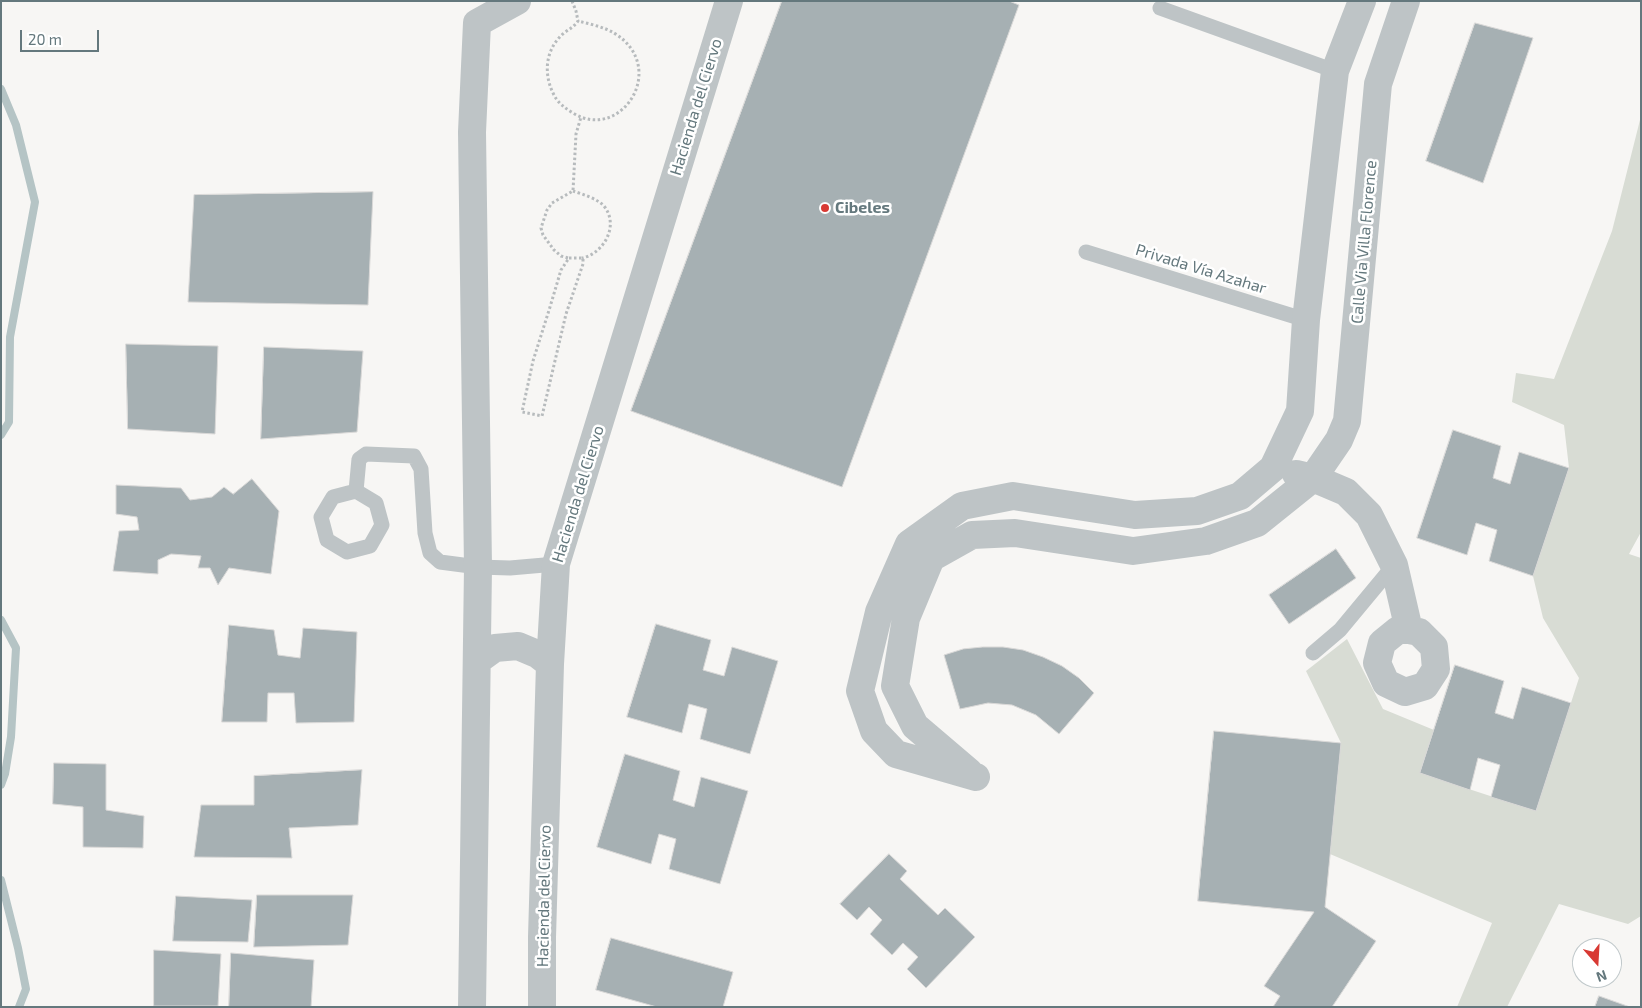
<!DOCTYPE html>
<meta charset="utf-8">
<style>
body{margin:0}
#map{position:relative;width:1642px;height:1008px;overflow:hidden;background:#f7f6f4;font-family:"Exo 2",sans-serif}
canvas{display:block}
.frame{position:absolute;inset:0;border:2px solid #64787d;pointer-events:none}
.north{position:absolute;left:1572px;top:938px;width:50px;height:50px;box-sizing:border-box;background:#fff;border:1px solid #c1c9cb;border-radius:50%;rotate:161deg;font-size:14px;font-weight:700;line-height:20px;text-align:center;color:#64787d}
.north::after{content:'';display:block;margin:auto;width:18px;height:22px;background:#d83933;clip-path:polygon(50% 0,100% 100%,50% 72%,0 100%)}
.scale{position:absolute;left:20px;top:30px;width:79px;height:22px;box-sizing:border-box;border:2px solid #64787d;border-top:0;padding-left:6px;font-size:15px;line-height:18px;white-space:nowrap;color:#64787d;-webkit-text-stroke:4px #fff;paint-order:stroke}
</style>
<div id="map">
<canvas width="1642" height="1008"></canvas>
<div class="frame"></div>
<div class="north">N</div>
<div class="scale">20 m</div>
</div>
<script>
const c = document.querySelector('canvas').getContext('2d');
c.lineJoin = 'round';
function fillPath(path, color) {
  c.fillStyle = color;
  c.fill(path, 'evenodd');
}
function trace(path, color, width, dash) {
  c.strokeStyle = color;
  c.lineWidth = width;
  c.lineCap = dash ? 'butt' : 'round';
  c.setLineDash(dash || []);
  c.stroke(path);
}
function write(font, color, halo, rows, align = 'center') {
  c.font = font + ' "Exo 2",sans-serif';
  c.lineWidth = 5;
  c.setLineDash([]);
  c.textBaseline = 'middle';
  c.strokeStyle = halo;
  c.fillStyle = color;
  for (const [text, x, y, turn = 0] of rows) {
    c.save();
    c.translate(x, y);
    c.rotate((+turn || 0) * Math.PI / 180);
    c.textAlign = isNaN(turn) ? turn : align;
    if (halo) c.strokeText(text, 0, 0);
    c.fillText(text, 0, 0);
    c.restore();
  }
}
fillPath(new Path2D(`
 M1641 116V532L1629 554 1641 558V916L1628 924 1559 904 1507 1007H1457L1492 923 1330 854 1341 743 1306 671 1347 639 1383 709 1434 730 1420 773 1536 811 1579 678 1543 618 1533 576 1569 468 1564 425 1512 402 1516 373 1554 379 1612 231Z`), '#d8dcd4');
trace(new Path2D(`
 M1 89 16 125 35 202 10 337 9 422 1 435
 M1 620 16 648 11 737 5 774 1 785
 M1 880 18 948 26 989 19 1007`), '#b5c4c5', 8);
const building = new Path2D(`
 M782 1H1009L1019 5 842 487 631 411Z
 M1475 23 1533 38 1483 183 1426 161Z
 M373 192 368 305 188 302 194 195Z
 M126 344 218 346 215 434 128 429Z
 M264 347 363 351 357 432 261 439Z
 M1453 430 1501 446 1493 478 1510 484 1519 452 1569 468 1533 576 1489 561 1497 530 1476 523 1467 555 1417 538Z
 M252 479 279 511 271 574 229 568 218 585 210 568H198L201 556 171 554 158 560V574L113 571 119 531 139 530 137 517 116 514V485L181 488 190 500 212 497 224 487 233 494Z
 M1336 549 1356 578 1289 624 1269 595Z
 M656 624 711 640 703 670 724 676 732 647 778 661 750 754 700 739 707 709 689 704 682 733 627 717Z
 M229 625 274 630 278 655 300 658 303 628 357 632 354 722 296 723 294 693H268L267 722H222Z
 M983 647H1003L1023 650 1043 657 1062 666 1079 678 1094 693 1059 734 1036 715 1012 705 988 703 960 709 944 655 963 649Z
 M1455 665 1504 681 1495 713 1513 719 1522 687 1571 703 1536 811 1491 797 1500 765 1478 758 1470 790 1420 773Z
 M1214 731 1341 743 1325 907 1376 941 1332 1007H1273L1280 996 1264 986 1314 912 1198 901Z
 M625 754 680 771 673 800 694 807 701 777 748 791 720 884 669 869 676 839 659 834 651 864 597 847Z
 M54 763 106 764V810L144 816 143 848 83 847V807L53 804Z
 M362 770 358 825 289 828 292 858 194 857 201 805H254V776Z
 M889 854 907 871 900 879 938 915 945 908 975 937 926 988 907 969 918 957 903 943 892 955 870 934 882 920 869 907 857 920 840 904Z
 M257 895H353L348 945 254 947Z
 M176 896 252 900 248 942 173 941Z
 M611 938 733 972 723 1007H657L596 990Z
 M154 950 221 954 218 1006H154Z
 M231 953 314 960 311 1007H229Z
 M1599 996 1630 1007H1595Z`);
fillPath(building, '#a6b0b3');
trace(building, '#d9d8d7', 1);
trace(new Path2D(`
 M572 1 576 11 578 21C574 27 569 29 564 33 545 49 543 74 554 95 558 103 565 108 573 113 621 143 670 67 614 33 604 27 590 24 578 21
 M573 191C582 194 598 199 604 206 620 226 603 254 582 258
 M568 258 561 256 554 250 543 235 541 228 547 210 552 203 573 191 576 134 581 117
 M569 258H583V264L566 314 542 416 522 412 533 361 550 307 561 270Z`), '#b7bbbd', 3, [2.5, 2.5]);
trace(new Path2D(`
 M1160 8 1335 71
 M1086 252 1306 320
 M356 491 359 459 366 454 414 456 421 469 425 533 430 553 440 562 478 567 510 568 556 564
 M356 491 376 503 382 525 370 546 347 552 327 540 321 517 333 497Z
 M1313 653 1340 630 1394 565`), '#bec4c6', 15);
trace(new Path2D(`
 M1296 474 1313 478 1346 492 1369 515 1394 565 1409 630
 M1398 630H1409L1419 632 1434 647 1436 669 1425 686 1405 692 1386 683 1377 663 1382 643Z
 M969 772 915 726 895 686 906 618 931 558 972 535 1015 533 1133 551 1206 541 1257 523 1313 478 1339 440 1347 421 1378 84 1406 1
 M976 777 896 754 874 731 860 691 879 612 909 544 962 506 1013 496 1135 515 1197 511 1240 496 1273 468 1300 411 1306 320 1335 71 1362 1`), '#bec4c6', 28);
trace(new Path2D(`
 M477 661 495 648 518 646 537 654 550 664
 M472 1007 478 567 472 132 477 23 517 1
 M542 1007V937L550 664 556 564 729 1`), '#bec4c6', 28);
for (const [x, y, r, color] of [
 [825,208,5,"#d83933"]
]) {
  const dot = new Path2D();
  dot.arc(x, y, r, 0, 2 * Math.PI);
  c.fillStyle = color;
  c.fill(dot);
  trace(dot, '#fff', 2);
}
write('16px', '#64787d', '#fff', [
 ["Hacienda del Ciervo",696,107,-73],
 ["Calle Via Villa Florence",1364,242,-85],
 ["Privada Vía Azahar",1201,269,17],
 ["Hacienda del Ciervo",578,494,-73],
 ["Hacienda del Ciervo",544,896,-89]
]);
write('bold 16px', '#64787d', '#fff', [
 ["Cibeles",835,208]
], 'left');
</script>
